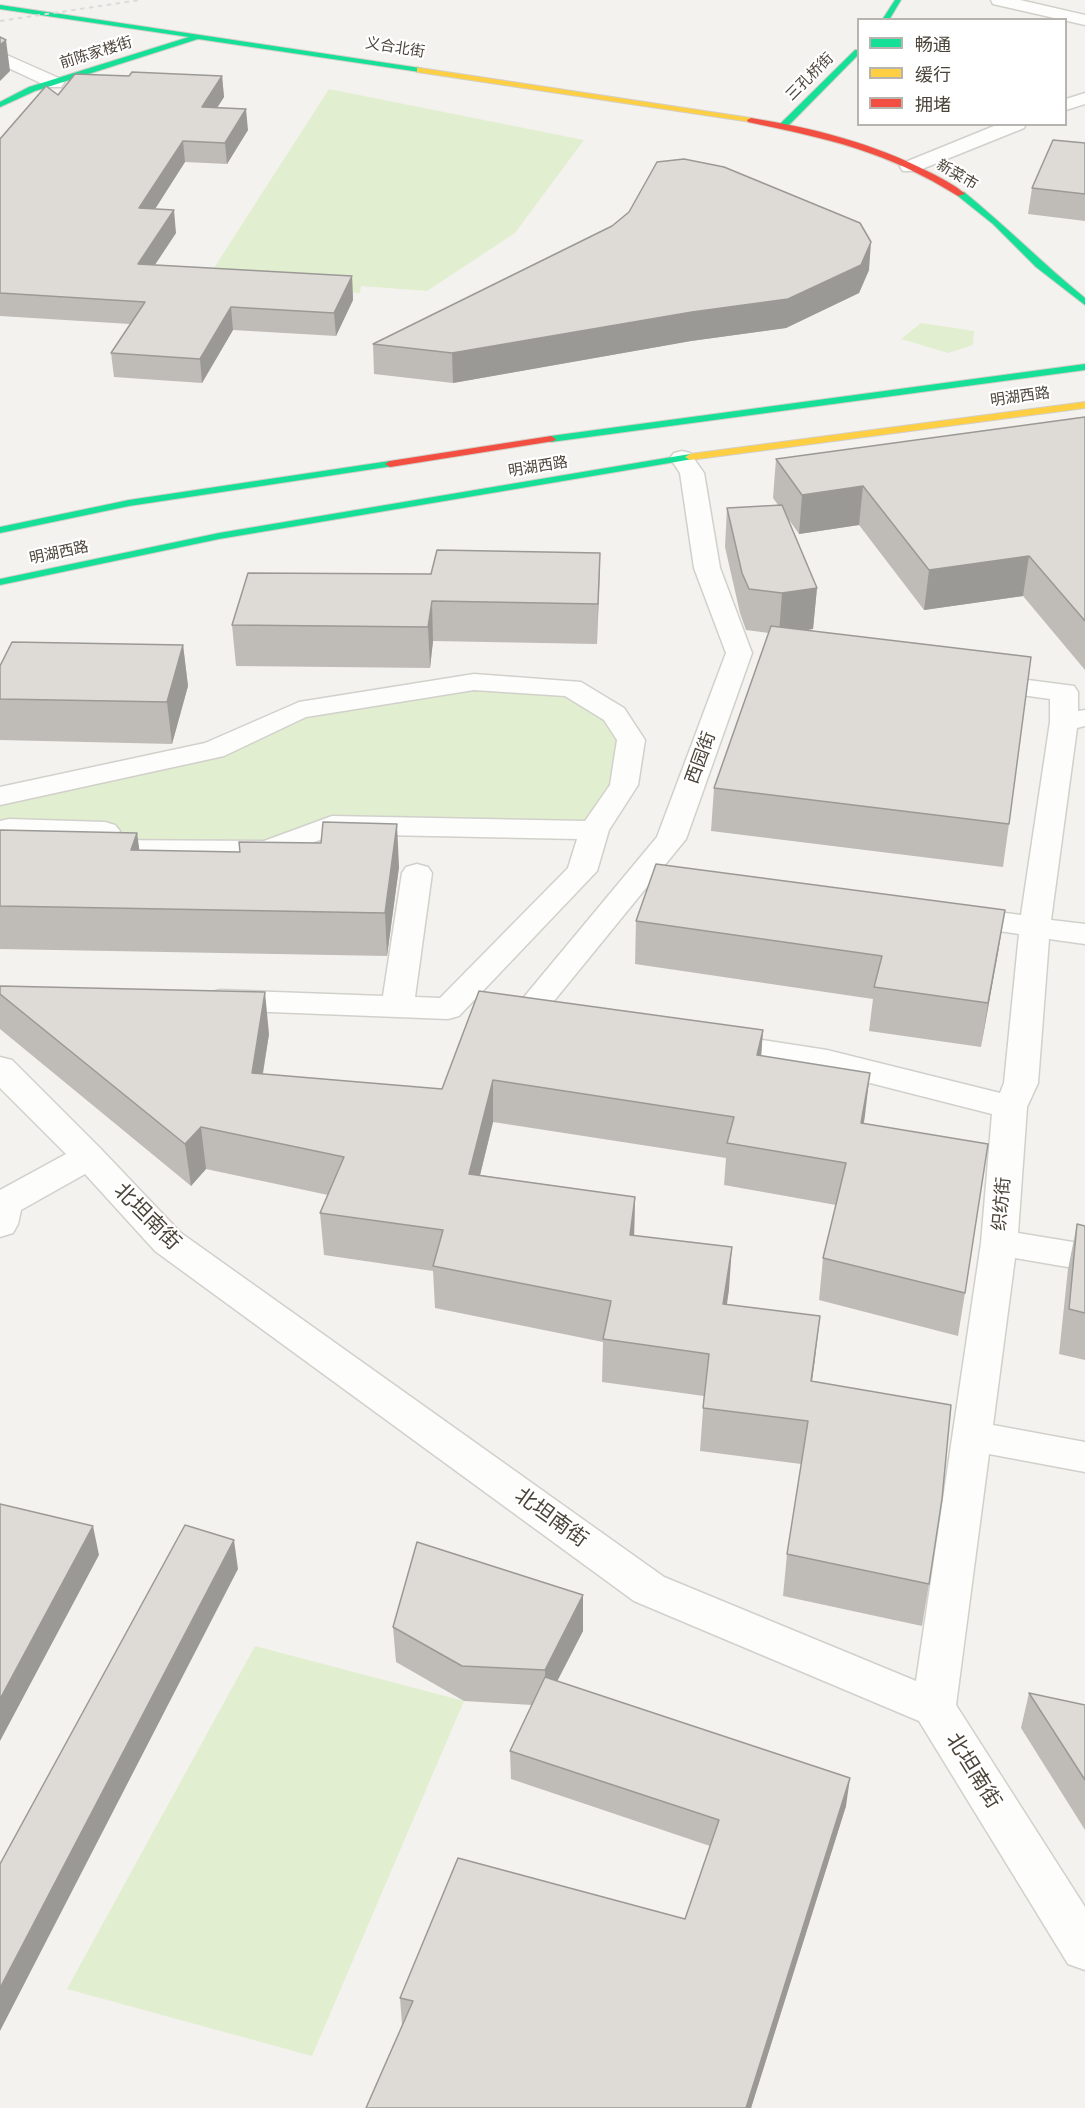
<!DOCTYPE html>
<meta charset="utf-8">
<style>
body{margin:0}
#map{position:relative;width:1085px;height:2108px;overflow:hidden;background:#f4f2ee;font-family:"Open Sans","Noto Sans SC",sans-serif}
canvas{display:block}
.legend{position:absolute;left:857px;top:18px;width:210px;height:108px;box-sizing:border-box;background:#fff;border:2px solid #b7b4b0;margin:0;padding:8px 10px;list-style:none;font-size:18px;color:#4b4439}
.legend li{display:flex;align-items:center;gap:12px;height:30px}
.legend b{width:30px;border:2px solid #b7b4b0}
</style>
<div id="map">
<canvas width="1085" height="2108"></canvas>
<ul class="legend">
<li><b style="height:8px;background:#16e098"></b>畅通</li>
<li><b style="height:8px;background:#ffcf43"></b>缓行</li>
<li><b style="height:8px;background:#f24e42"></b>拥堵</li>
</ul>
</div>
<script>
const c = document.querySelector('canvas').getContext('2d');
c.lineJoin = 'round';
function fillPath(path, color) {
  c.fillStyle = color;
  c.fill(path, 'evenodd');
}
function trace(path, color, width, dash) {
  c.strokeStyle = color;
  c.lineWidth = width;
  c.lineCap = dash ? 'butt' : 'round';
  c.setLineDash(dash || []);
  c.stroke(path);
}
function write(font, color, halo, rows, align = 'center') {
  c.font = font + ' "Open Sans","Noto Sans SC",sans-serif';
  c.lineWidth = 4.5;
  c.setLineDash([]);
  c.textBaseline = 'middle';
  c.strokeStyle = halo;
  c.fillStyle = color;
  for (const [text, x, y, turn = 0] of rows) {
    c.save();
    c.translate(x, y);
    c.rotate((+turn || 0) * Math.PI / 180);
    c.textAlign = isNaN(turn) ? turn : align;
    if (halo) c.strokeText(text, 0, 0);
    c.fillText(text, 0, 0);
    c.restore();
  }
}
fillPath(new Path2D(`
 M329 89 584 140 515 233 427 291 361 286 360 293 203 285Z
 M921 323 974 331 973 345 948 353 901 339Z
 M474 682 571 688 631 740 594 830 332 825 268 850 0 851V796L214 750 299 710Z
 M255 1646 464 1701 312 2056 67 1989Z`), '#e1eecf');
const street = new Path2D(`
 M991 0H1020L1085 15V25L993 4Z
 M0 52 61 79 64 83 61 87H49L0 64Z
 M1085 93V104L1066 110V99Z
 M999 124H1026L1024 128 917 171H903L900 167 903 163Z
 M682 451 690 453 704 473 720 568 752 653 686 839 536 1023 525 1026 514 1023 509 1016 514 1009 657 837 726 653 694 568 680 473 670 458 674 453Z
 M474 674 581 682 624 708 645 740 638 785 609 830 597 871 459 1016 448 1019 220 1010 209 1007 204 1000 209 993 220 990 383 996 402 873 406 867 417 864 428 867 432 873 415 997 440 998 568 868 577 839 336 834 268 859 94 858 83 855 79 849 83 843 94 840 264 841 332 816 585 821 610 785 617 740 604 720 565 696 474 690 306 717 224 756 0 805V787L205 743 299 702Z
 M982 674 1074 686 1078 692V711L1085 710V726L1077 728 1051 920 1085 924V944L1049 939 1038 1083 1027 1107 1018 1233 1085 1244V1270L1015 1258 993 1425 1085 1442V1472L989 1454 956 1705 1085 1907V1970L1068 1964 919 1721 634 1601 155 1251 85 1174 21 1210 18 1224 13 1233 0 1237V1190L66 1154 0 1088V1057L12 1060 101 1149 181 1233 664 1577 916 1681 981 1243 992 1114 827 1072 717 1055 705 1052 701 1044 705 1036 717 1033 827 1050 1000 1093 1004 1083 1019 934 948 923 944 916 948 909 959 907 1021 915 1050 722V699L972 688 968 682 972 676Z
 M9 819 105 822 115 825 120 831 115 837 105 840 16 837 0 844V821Z`);
const fast = new Path2D(`
 M895 0H901L889 20H882Z
 M0 5 420 68 424 70 420 72 198 39 35 91 0 107V102L29 87 189 37 0 9Z
 M855 50H858V55L787 127H781V123Z
 M958 192H964C1006 226 1043 264 1085 298V305L1036 267 993 224 958 196Z
 M1085 364V370L551 442 546 439 551 436Z
 M690 454 695 457 693 459 219 539 0 585V579L219 533Z
 M390 461 395 464 393 466 129 506 0 533V527L129 500Z`);
const slow = new Path2D(`
 M420 68 751 118 755 120 751 122 417 72V68Z
 M1085 402V408L690 460 685 457 690 454Z`);
const jam = new Path2D(`
 M751 118C813 128 873 143 929 172 941 178 955 185 965 194L958 196C886 151 829 139 748 122L747 120Z
 M551 436 556 439 554 441 390 467 385 464 390 461Z`);
trace(street, '#d2d0cb', 3);
trace(fast, '#d3cfc5', 2);
trace(slow, '#d3cfc5', 2);
trace(jam, '#d3cfc5', 2);
fillPath(street, '#fdfdfc');
fillPath(fast, '#16e098');
fillPath(slow, '#ffcf43');
fillPath(jam, '#f24e42');
trace(new Path2D(`
 M0 21 140 0`), '#dbdbda', 2, [4.5, 4.5]);
fillPath(new Path2D(`
 M129 76H222L224 97 217 108 248 130 227 164 185 162 155 209 176 233 155 265 352 276 353 300 336 336 233 330 202 383 114 377 111 353 130 324 0 316V139L58 95Z
 M1085 143V221L1028 214 1032 188Z
 M869 270 859 293 786 328 691 341 453 383 374 374 373 344Z
 M1085 417V670L1023 596 924 610 859 525 799 534 787 517 817 588 813 629 806 630 1009 824 1003 867 711 831 714 788 769 633 746 630 740 613 725 547 727 508 778 505 773 498 776 459Z
 M600 553 597 644 433 641 430 668 236 666 232 625 431 574Z
 M183 645 188 686 172 744 0 740V666Z
 M0 830 137 833 139 850 399 867 387 956 0 949Z
 M1005 910 981 1047 869 1031 873 999 635 964 636 921Z
 M0 986 269 1034 263 1074 442 1089 763 1030 761 1056 865 1115 864 1123 965 1293 958 1336 819 1300 823 1258 836 1205 724 1185 726 1158 493 1122 480 1175 635 1197 634 1235 729 1289 727 1305 815 1359 812 1381 929 1584 922 1626 783 1596 787 1554 801 1464 700 1451 704 1396 602 1382 603 1342 435 1308 433 1271 324 1255 320 1213 328 1195 206 1169 191 1186 0 1029Z
 M1077 1224 1085 1226V1360L1059 1354 1068 1269Z
 M393 1627 583 1631 557 1681 846 1806 751 2108 402 2025 400 1998 685 1919 710 1846 511 1779 510 1751 532 1705 464 1701 396 1662Z
 M1029 1693 1085 1705V1830L1021 1728Z`), '#bfbcb8');
fillPath(new Path2D(`
 M6 40 10 71 0 81V45Z
 M222 76 224 97 204 128 202 107Z
 M246 109 248 130 227 164 225 143Z
 M183 141 185 162 141 231 139 208Z
 M174 210 176 233 140 287 138 264Z
 M871 242 869 270 859 293 786 328 691 341 453 383 452 353Z
 M352 276 353 300 336 336 334 313Z
 M231 307 233 330 202 383 200 359Z
 M863 486 859 525 799 534 802 495Z
 M600 553 599 593 597 644 598 604Z
 M1029 556 1023 596 924 610 929 570Z
 M817 588 813 629 779 634 782 593Z
 M432 601 433 641 430 668 428 627Z
 M183 645 188 686 172 744 167 702Z
 M397 824 399 867 387 956 385 913Z
 M137 833 143 876 131 850Z
 M1005 910 998 953 981 1047 988 1003Z
 M265 992 269 1034 256 1115 252 1073Z
 M763 1030 760 1071 757 1055Z
 M870 1073 865 1115 856 1165 861 1123Z
 M493 1080V1122L470 1216 469 1174Z
 M201 1127 206 1169 191 1186 185 1144Z
 M635 1197 634 1239 630 1235Z
 M732 1247 729 1289 720 1347 723 1304Z
 M820 1316 815 1359 806 1423 811 1381Z
 M93 1526 99 1555 0 1741V1699Z
 M234 1540 238 1569 0 2031V1988Z
 M583 1595V1631L545 1705V1670Z
 M850 1778 846 1806 751 2108H746Z`), '#9b9996');
const building = new Path2D(`
 M0 37 6 40 0 45Z
 M132 72 222 76 202 107 246 109 225 143 183 141 139 208 174 210 138 264 352 276 334 313 231 307 200 359 111 353 145 302 0 293V139L46 86 58 95 75 74 129 76Z
 M1053 140 1085 143V194L1032 188Z
 M684 159 724 167 860 223 871 242 861 265 788 299 692 312 452 353 373 344 612 226 629 212 657 162Z
 M1085 417V621L1029 556 929 570 863 486 802 495 776 459Z
 M782 505 817 588 782 593 749 589 742 573 727 508Z
 M437 550 600 553 598 604 432 601 428 627 232 625 248 573 431 574Z
 M771 626 1031 657 1009 824 714 788Z
 M12 642 183 645 167 702 0 699V666Z
 M323 822 397 824 385 913 0 906V830L137 833 131 850 240 852 239 842 321 843Z
 M656 864 1005 910 988 1003 874 987 882 956 636 921Z
 M0 986 265 992 252 1073 442 1089 479 991 763 1030 757 1055 870 1073 861 1123 988 1144 965 1293 823 1258 846 1163 727 1143 734 1117 493 1080 469 1174 635 1197 630 1235 732 1247 723 1304 820 1316 811 1381 951 1405 942 1499 929 1584 787 1554 808 1421 703 1408 709 1354 603 1339 611 1301 433 1266 443 1230 320 1213 344 1157 201 1127 185 1144 0 994Z
 M1077 1224 1085 1226V1313L1069 1309Z
 M0 1504 93 1526 0 1699Z
 M185 1525 234 1540 0 1988V1864Z
 M417 1542 583 1595 545 1670 462 1666 393 1627Z
 M545 1677 850 1778 746 2108H366L413 2001 400 1998 458 1858 685 1919 719 1820 510 1751Z
 M1029 1693 1085 1705V1780Z`);
fillPath(building, '#dedbd6');
trace(building, '#9b9996', 1.5);
write('15px', '#4b4439', '#fff', [
 ["义合北街",395,48,9],
 ["前陈家楼街",96,53,-17],
 ["三孔桥街",810,77,-45],
 ["新菜市",957,175,30],
 ["明湖西路",1020,397,-8],
 ["明湖西路",538,467,-9],
 ["明湖西路",59,553,-12]
]);
write('18px', '#4b4439', '#fff', [
 ["西园街",701,758,-70],
 ["织纺街",1002,1204,-85]
]);
write('21px', '#4b4439', '#fff', [
 ["北坦南街",147,1217,45],
 ["北坦南街",551,1518,36],
 ["北坦南街",973,1771,58]
]);
</script>
